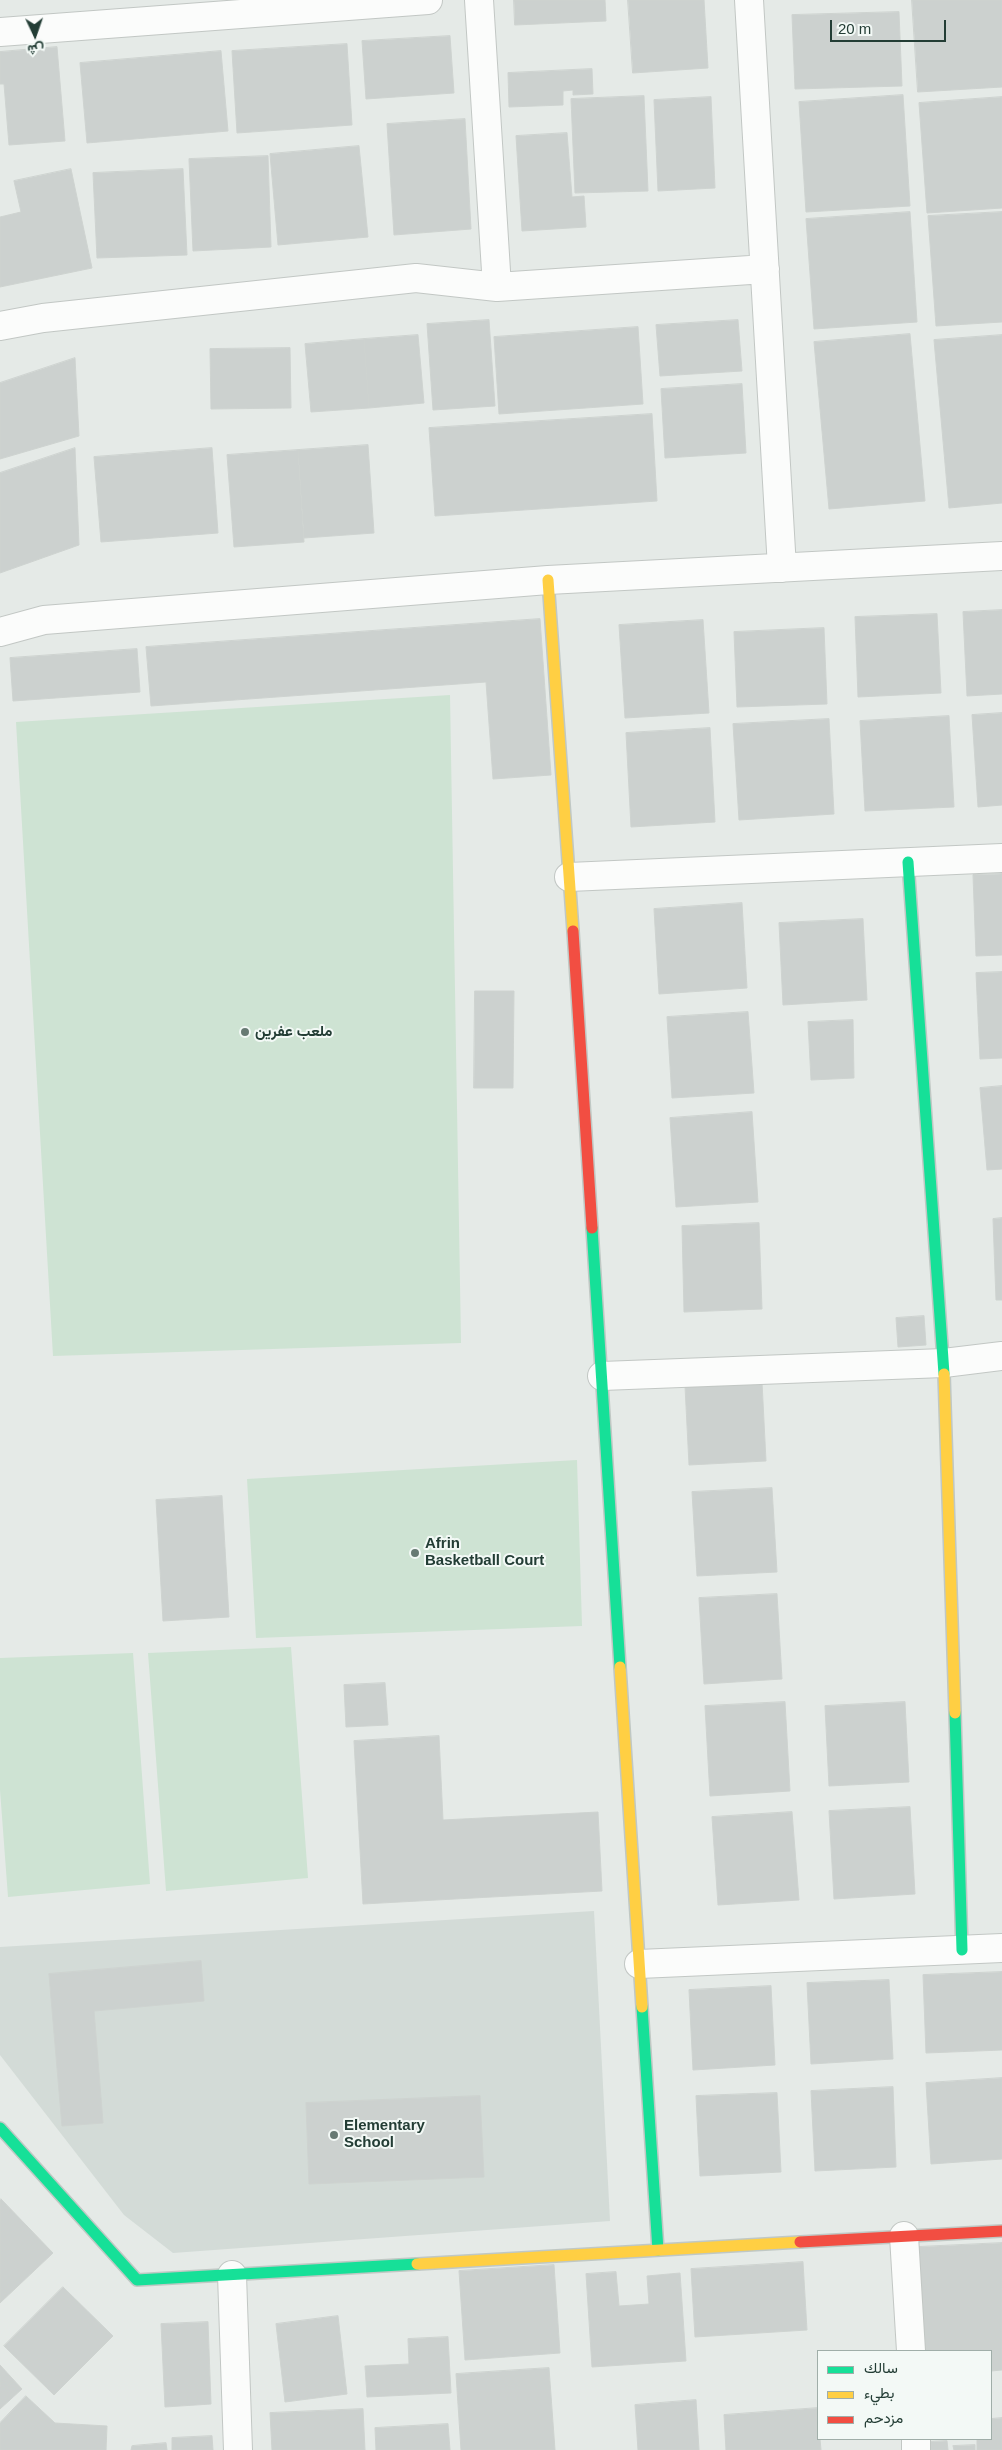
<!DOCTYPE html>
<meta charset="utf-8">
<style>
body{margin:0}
#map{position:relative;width:1002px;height:2450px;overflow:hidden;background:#e5eae7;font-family:Arial,Vazirmatn,sans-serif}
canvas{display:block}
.legend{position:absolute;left:817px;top:2350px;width:175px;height:90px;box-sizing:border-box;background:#f3f9f6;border:1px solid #a0aea9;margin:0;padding:6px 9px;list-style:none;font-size:15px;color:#233d35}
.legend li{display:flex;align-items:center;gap:10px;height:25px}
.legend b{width:25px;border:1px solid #a0aea9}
.north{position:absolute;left:10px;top:10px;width:50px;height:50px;-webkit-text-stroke:4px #f3f9f6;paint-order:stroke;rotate:177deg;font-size:14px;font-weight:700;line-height:20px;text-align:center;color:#233d35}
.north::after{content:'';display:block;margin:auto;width:18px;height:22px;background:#233d35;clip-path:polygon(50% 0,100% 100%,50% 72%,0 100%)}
.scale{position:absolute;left:830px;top:20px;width:116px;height:22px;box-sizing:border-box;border:2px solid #233d35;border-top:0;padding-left:6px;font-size:15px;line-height:18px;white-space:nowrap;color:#233d35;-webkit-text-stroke:4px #f3f9f6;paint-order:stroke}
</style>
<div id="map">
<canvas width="1002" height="2450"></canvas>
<ul class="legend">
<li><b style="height:6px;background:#16e098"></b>سالك</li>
<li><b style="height:6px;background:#ffcf43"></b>بطيء</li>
<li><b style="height:6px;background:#f24e42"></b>مزدحم</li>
</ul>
<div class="north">ش</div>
<div class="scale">20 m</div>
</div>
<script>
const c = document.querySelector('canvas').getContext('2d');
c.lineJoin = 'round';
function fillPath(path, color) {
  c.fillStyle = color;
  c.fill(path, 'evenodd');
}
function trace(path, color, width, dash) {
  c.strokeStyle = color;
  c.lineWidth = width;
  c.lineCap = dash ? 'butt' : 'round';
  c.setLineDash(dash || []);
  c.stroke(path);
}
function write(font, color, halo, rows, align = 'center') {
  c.font = font + ' Arial,Vazirmatn,sans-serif';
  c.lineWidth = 4;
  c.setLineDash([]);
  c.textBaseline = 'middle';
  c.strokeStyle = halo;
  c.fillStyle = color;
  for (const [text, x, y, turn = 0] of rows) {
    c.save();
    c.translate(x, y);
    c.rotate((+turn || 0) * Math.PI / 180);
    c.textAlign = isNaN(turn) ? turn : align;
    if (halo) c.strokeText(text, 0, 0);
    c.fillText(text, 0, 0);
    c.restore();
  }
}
fillPath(new Path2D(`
 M594 1911 610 2221 173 2253 124 2215 0 2055V1947Z`), '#d3dbd7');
fillPath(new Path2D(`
 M450 695 461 1343 53 1356 16 722Z
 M577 1460 582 1626 256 1638 247 1479Z
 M291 1647 308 1878 166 1891 148 1653Z
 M133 1653 150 1884 8 1897 0 1790V1658Z`), '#cee3d3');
const building = new Path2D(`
 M514 0H605L606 21 515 25Z
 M628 0H704L708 68 633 73Z
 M912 0H1002V87L918 92Z
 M899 12 902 86 795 89 792 15Z
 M450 36 454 93 366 99 362 41Z
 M347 44 352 125 237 133 232 51Z
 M57 47 65 141 9 145 4 84H0V52Z
 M221 51 228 131 87 143 80 63Z
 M592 69 593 94 573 95V90L563 91V105L509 107 508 73Z
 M903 95 910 206 806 212 799 102Z
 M644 96 648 191 575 193 571 99Z
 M711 97 715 188 658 191 654 100Z
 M1002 97V208L927 213 919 103Z
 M465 119 471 229 394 235 387 124Z
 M567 133 572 197 584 196 586 227 522 231 516 136Z
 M359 146 368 237 278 245 270 154Z
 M268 156 271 247 193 251 189 159Z
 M71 169 92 268 0 287V217L21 212 14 181Z
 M183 169 187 255 97 258 93 173Z
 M910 212 917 322 814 329 806 219Z
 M1002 212V322L936 326 928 216Z
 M489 320 495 406 433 410 427 324Z
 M738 320 742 371 660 376 656 325Z
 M638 327 643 404 499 414 494 337Z
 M910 334 925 501 829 509 814 342Z
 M418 335 424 403 369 408 364 339Z
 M1002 335V503L949 508 934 340Z
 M364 339 369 408 311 412 305 344Z
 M290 348 291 408 211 409 210 349Z
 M75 358 79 436 0 459V383Z
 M742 384 746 453 665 458 661 389Z
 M652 414 657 501 435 516 429 428Z
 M368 445 374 533 304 538 298 450Z
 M75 448 79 545 0 573V473Z
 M212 448 218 533 101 542 94 457Z
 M298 450 304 542 234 547 227 455Z
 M1002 610V694L967 696 963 612Z
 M937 614 941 693 858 697 855 617Z
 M540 619 551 775 493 779 486 682 151 706 146 647Z
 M703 620 709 713 625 718 619 625Z
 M824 628 827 704 737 707 734 632Z
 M137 649 140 692 13 701 10 658Z
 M1002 713V805L978 807 972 715Z
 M949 716 954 807 865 811 860 721Z
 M829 719 834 814 739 820 733 724Z
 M710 728 715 822 631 827 626 733Z
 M1002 874V955L976 956 973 875Z
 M742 903 747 988 659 994 654 909Z
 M863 919 867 1000 783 1005 779 923Z
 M1002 972V1058L980 1059 976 973Z
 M475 991H514L513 1088H474Z
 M748 1012 754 1093 672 1098 667 1017Z
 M853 1020 854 1078 811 1080 808 1022Z
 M1002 1086V1169L987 1170 980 1088Z
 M752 1112 758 1202 676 1207 670 1118Z
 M1002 1218V1300H996L993 1219Z
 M759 1223 762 1309 684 1312 682 1226Z
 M924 1316 926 1345 898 1347 896 1318Z
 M762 1382 766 1461 689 1465 685 1386Z
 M772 1488 777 1572 697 1576 692 1492Z
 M222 1496 229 1617 163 1621 156 1500Z
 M777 1594 782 1679 704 1684 699 1598Z
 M385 1683 388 1725 346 1727 344 1685Z
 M785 1702 790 1791 710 1796 705 1706Z
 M905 1702 909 1782 829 1786 825 1706Z
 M439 1736 443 1820 598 1812 602 1891 363 1904 354 1741Z
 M910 1807 915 1894 834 1899 829 1811Z
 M792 1812 799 1900 718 1905 712 1817Z
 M201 1961 204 2001 94 2011 103 2123 62 2126 49 1974Z
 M1002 1972V2050L926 2053 923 1975Z
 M889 1980 893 2059 811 2064 807 1983Z
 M771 1986 775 2065 693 2070 689 1990Z
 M1002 2078V2159L931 2164 926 2083Z
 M893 2087 896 2167 815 2171 811 2091Z
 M777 2093 781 2172 700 2176 696 2096Z
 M480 2096 484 2177 309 2184 306 2103Z
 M1 2199 53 2253 0 2303V2200Z
 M1002 2243V2370L991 2371V2351H923L918 2247Z
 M803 2262 807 2330 695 2337 691 2269Z
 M554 2265 560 2353 465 2360 459 2271Z
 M616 2272 619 2306 649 2304 647 2276 680 2273 686 2361 592 2367 586 2274Z
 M63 2287 113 2336 54 2395 4 2346Z
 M338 2316 347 2394 285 2402 276 2324Z
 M208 2322 211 2404 165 2407 161 2324Z
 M448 2337 451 2393 367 2397 365 2366 409 2364 408 2339Z
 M0 2365 22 2389 0 2409Z
 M549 2368 555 2450H461L456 2374Z
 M26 2396 55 2423 107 2426 106 2450H0V2423Z
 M696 2400 699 2450H638L635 2405Z
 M818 2408V2439H820L821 2450H726L724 2415Z
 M363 2409 365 2450H272L270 2413Z
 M1002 2418V2450H977V2439H991V2419Z
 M448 2424 450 2450H376L375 2428Z
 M212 2436 213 2450H172V2438Z
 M947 2441 948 2450H928L927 2442Z
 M166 2443 167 2450H131L132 2446Z
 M975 2445V2450H954L953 2446Z`);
fillPath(building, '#ccd1cf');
trace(building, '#ced3d0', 1);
const street = new Path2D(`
 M479 0 497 287
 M749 0 782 568
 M0 32 428 0
 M0 326 43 318 416 278 497 287 765 269
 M0 632 44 620 548 580 1002 556
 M569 877 1002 858
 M602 1376 944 1363 1002 1356
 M639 1964 1002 1948
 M904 2236 911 2351
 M232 2275 238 2450
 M916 2439V2450`);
const fast = new Path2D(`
 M908 862 944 1374
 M592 1228 620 1667
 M955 1713 962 1950
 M642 2007 658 2250
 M0 2128 137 2280 417 2264`);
const slow = new Path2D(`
 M548 580 573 931
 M944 1374 955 1713
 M620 1667 642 2007
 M417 2264 800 2242`);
const jam = new Path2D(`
 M573 931 592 1228
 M800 2242 1002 2231`);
trace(street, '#c2c7c4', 30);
trace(fast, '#c0c8c4', 14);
trace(slow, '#c0c8c4', 14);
trace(jam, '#c0c8c4', 14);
trace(street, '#fbfcfb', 28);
trace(fast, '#16e098', 11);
trace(slow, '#ffcf43', 11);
trace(jam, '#f24e42', 11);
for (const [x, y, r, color] of [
 [245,1032,5,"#677a73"],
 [415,1553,5,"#677a73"],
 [334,2135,5,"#677a73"]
]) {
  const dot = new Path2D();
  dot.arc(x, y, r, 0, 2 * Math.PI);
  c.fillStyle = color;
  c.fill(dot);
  trace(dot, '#f3f9f6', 2);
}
write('bold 15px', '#233d35', '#f3f9f6', [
 ["ملعب عفرين",255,1032],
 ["Afrin",425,1544],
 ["Basketball Court",425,1561],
 ["Elementary",344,2126],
 ["School",344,2143]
], 'left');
</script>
